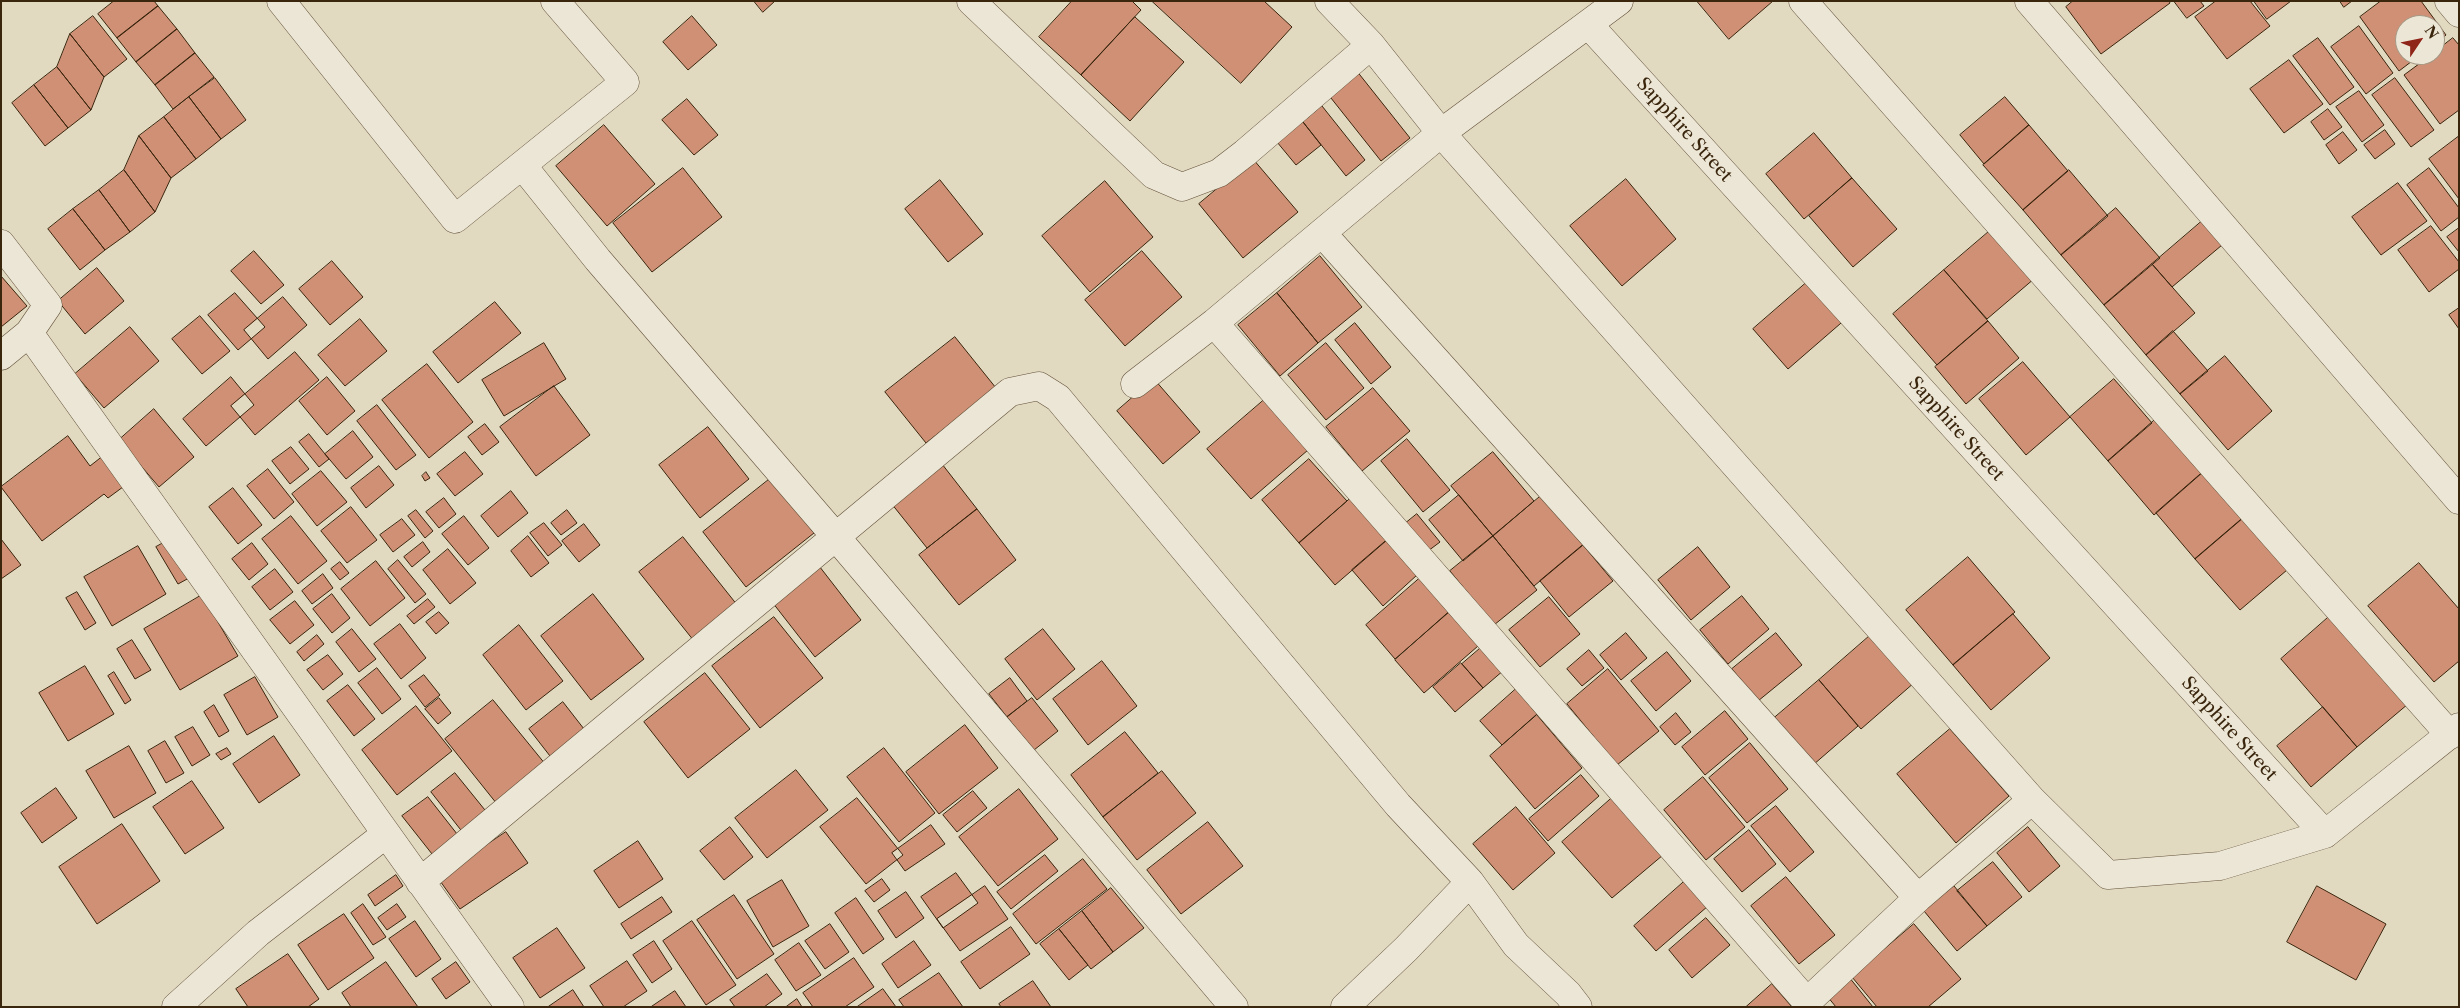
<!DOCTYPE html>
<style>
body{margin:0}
#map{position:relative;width:2460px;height:1008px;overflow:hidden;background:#e1d9c0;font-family:"Libre Caslon Text",serif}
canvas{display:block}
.frame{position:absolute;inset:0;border:2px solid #3a250d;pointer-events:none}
.north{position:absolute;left:2395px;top:15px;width:50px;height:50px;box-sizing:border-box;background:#ece6d6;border:1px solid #a59986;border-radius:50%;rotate:56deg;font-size:14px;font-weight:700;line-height:20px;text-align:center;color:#3a250d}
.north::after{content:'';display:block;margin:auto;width:18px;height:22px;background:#8f2418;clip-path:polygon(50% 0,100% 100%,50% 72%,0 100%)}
</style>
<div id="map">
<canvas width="2460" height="1008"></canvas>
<div class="frame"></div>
<div class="north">N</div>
</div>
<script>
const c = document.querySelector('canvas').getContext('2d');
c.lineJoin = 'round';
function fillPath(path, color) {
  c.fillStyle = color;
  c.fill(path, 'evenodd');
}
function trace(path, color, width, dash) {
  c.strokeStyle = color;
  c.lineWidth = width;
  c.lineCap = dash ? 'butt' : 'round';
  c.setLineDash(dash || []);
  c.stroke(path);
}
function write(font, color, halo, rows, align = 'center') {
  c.font = font + ' "Libre Caslon Text",serif';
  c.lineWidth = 4;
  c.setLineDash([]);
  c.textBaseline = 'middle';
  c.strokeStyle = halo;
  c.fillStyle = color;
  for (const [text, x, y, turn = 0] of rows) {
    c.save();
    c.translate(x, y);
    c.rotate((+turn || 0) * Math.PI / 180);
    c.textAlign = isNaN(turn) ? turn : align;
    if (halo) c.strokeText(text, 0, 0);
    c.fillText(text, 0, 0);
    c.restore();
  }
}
const building = new Path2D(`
 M114 1H154L158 6 117 38 98 14Z
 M754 1H775L763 12Z
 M1072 1H1132L1141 10 1081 75 1039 37Z
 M1152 1H1264L1292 27 1241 83Z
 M1697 1H1773L1729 39Z
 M2073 1H2169L2170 3 2101 54 2066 7Z
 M2174 1H2200L2204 6 2187 18Z
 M2216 1H2250L2270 26 2227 59 2195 17Z
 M2254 1H2291L2267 19Z
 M2340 1H2352L2344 7Z
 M2381 1H2421L2446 35 2435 44V25H2405V55H2420L2399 71 2360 17Z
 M158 6 177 29 136 62 117 38Z
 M93 16 127 59 104 77 70 34Z
 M692 16 717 45 688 70 663 42Z
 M1135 17 1184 62 1130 121 1081 75Z
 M2359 26 2393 73 2366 94 2331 47Z
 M177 29 195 53 155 85 136 62Z
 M70 34 104 77 91 110 57 67Z
 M2318 38 2354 87 2330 105 2293 56Z
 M2453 38 2459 45V110L2440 124 2404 75 2431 55H2435V52Z
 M195 53 214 77 173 109 155 85Z
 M2289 60 2323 104 2284 133 2250 89Z
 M57 67 91 110 68 128 34 85Z
 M1356 70 1410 138 1381 161 1327 93Z
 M215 78 246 120 221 139 189 97Z
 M2395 78 2434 130 2411 147 2372 95Z
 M34 85 68 128 45 146 12 103Z
 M2359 91 2384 125 2362 142 2336 107Z
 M189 97 221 139 196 159 164 117Z
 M2005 97 2029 125 1984 164 1960 135Z
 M687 99 718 135 694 155 662 120Z
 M1322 106 1365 160 1346 176 1303 122Z
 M2328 109 2342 127 2324 140 2311 122Z
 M164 117 196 159 171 178 139 136Z
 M1303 122 1321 145 1296 165 1277 142Z
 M604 125 655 184 607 226 556 166Z
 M2029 125 2068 171 2023 210 1983 165Z
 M2385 130 2395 144 2375 159 2364 145Z
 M2343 132 2357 150 2339 164 2326 145Z
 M1814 133 1852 178 1804 219 1766 174Z
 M139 136 171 178 155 212 124 170Z
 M2458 137 2459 139V199L2429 159Z
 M1253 159 1298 212 1243 258 1199 204Z
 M683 168 722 217 652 272 613 223Z
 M2429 168 2459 208V217L2441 231 2407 185Z
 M124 170 155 212 130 232 99 190Z
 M2069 170 2108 216 2061 255 2023 210Z
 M1852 178 1897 229 1853 267 1809 216Z
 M1626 179 1676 239 1622 286 1570 226Z
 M940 180 983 234 948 262 905 209Z
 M1105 181 1153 237 1090 292 1042 236Z
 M2398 183 2427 221 2381 255 2352 217Z
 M99 190 130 232 105 250 73 209Z
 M2116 208 2160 258 2104 305 2061 255Z
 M73 209 105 250 80 270 48 229Z
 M2208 216 2228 240 2172 287 2152 264Z
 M2431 226 2459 262V269L2429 292 2398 250Z
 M2459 228V252L2447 237Z
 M1992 229 2035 278 1987 319 1944 270Z
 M254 251 284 285 261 304 231 271Z
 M1142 251 1182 297 1125 346 1085 300Z
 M1320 256 1362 307 1318 343 1277 293Z
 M332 261 363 297 330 325 299 289Z
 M2152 264 2195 313 2146 355 2104 305Z
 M97 268 124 301 85 334 58 301Z
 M1944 270 1988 321 1937 365 1893 314Z
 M1 276 27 306 1 327Z
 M1813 277 1848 317 1788 369 1753 329Z
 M235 293 265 327 238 350 208 315Z
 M1277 293 1318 343 1280 376 1238 325Z
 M283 297 307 325 268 359 244 330Z
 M495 302 521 333 458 383 433 352Z
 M2459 308V329L2449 315Z
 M200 316 230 351 202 374 172 339Z
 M360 319 387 351 345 386 318 355Z
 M1988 321 2019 358 1966 404 1935 367Z
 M1355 323 1391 367 1371 384 1335 340Z
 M130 327 159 361 104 408 75 374Z
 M2173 331 2208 371 2180 394 2146 355Z
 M955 337 996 388 926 443 885 392Z
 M544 343 566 379 504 416 482 380Z
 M1326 343 1364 388 1326 420 1288 375Z
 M295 352 319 380 255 435 231 406Z
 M2225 356 2272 411 2228 450 2180 394Z
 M2023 362 2070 417 2026 455 1979 399Z
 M427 364 473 422 429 458 382 400Z
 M231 377 254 405 206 446 183 419Z
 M327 377 355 411 327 435 299 401Z
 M1154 379 1200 432 1163 464 1117 411Z
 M2114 379 2152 423 2108 461 2070 417Z
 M554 386 590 435 536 476 500 427Z
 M1373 388 1410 431 1362 471 1326 427Z
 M1264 400 1308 450 1251 499 1207 449Z
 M377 405 416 455 396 470 357 421Z
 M154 409 194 457 159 487 119 440Z
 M2157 418 2203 472 2154 515 2108 461Z
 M485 424 499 442 482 455 468 437Z
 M708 427 749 479 700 518 659 465Z
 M353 431 373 457 346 479 325 454Z
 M309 434 329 459 319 467 299 442Z
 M68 436 90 466 104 455 127 484 108 498 104 494 42 541 1 487Z
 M1407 439 1450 490 1423 512 1381 461Z
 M291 447 309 469 290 484 272 461Z
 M465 452 483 474 455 496 437 474Z
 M1493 452 1534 501 1493 536 1451 486Z
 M1309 459 1347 501 1299 543 1262 500Z
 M942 464 977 509 927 548 891 503Z
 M379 466 394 485 366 508 351 488Z
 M268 469 294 502 274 519 247 486Z
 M321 471 347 502 317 526 292 494Z
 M426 472 430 478 425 481 422 476Z
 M2203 472 2243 518 2195 559 2156 513Z
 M771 478 814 533 746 587 703 532Z
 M233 488 262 525 238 544 209 507Z
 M511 491 528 513 498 537 481 516Z
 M1459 495 1493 536 1463 561 1429 520Z
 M1542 495 1583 545 1534 586 1493 536Z
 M444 498 456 514 439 528 426 512Z
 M1351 498 1387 540 1335 585 1299 543Z
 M351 507 377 540 347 563 321 531Z
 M977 509 1016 560 959 605 919 555Z
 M416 510 433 531 425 538 408 516Z
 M567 510 577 523 561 535 551 523Z
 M1417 514 1440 542 1424 554 1401 527Z
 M291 516 327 561 298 584 262 539Z
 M464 516 489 548 468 565 442 534Z
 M2243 518 2287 570 2240 610 2195 559Z
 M402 519 415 535 393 552 380 535Z
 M544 523 562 545 548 556 530 533Z
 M584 524 600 545 579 562 562 541Z
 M528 536 549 563 531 577 511 551Z
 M1493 536 1537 590 1494 625 1450 571Z
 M683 537 738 606 694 641 639 572Z
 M1 539 21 565 1 579Z
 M1387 540 1417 575 1383 606 1352 570Z
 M167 541 189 578 178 584 156 547Z
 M423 542 430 552 412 567 404 557Z
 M252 543 268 564 249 580 232 559Z
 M1583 545 1613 581 1569 617 1540 581Z
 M138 546 166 594 112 626 84 577Z
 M1698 547 1730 587 1691 620 1658 580Z
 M448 549 476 583 450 604 423 570Z
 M1968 557 2015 612 1953 665 1906 610Z
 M398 560 426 594 415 603 388 569Z
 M376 561 405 598 370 626 341 589Z
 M340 562 349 573 340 580 331 569Z
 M816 562 861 620 815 657 769 598Z
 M2419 563 2459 609V661L2434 682 2368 606Z
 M275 569 293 592 270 610 252 587Z
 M323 574 333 588 312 604 302 591Z
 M1420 578 1449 612 1395 659 1366 625Z
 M77 592 96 623 85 630 66 598Z
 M332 594 350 618 332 633 313 609Z
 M593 594 644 659 591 700 541 636Z
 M202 595 238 656 180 690 144 629Z
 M1742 596 1769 629 1728 664 1700 630Z
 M1549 597 1580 634 1540 667 1509 630Z
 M428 599 435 607 414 624 407 616Z
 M295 601 314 625 290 644 270 620Z
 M439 612 449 623 436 634 426 622Z
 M1449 612 1478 646 1424 693 1395 660Z
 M2013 614 2050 658 1991 710 1953 665Z
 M2331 615 2408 704 2357 747 2281 659Z
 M774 617 823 678 760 728 712 666Z
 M400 624 426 658 401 679 374 644Z
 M519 625 563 681 526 710 483 655Z
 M352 629 376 659 359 672 336 642Z
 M1043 629 1075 669 1037 700 1005 659Z
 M1626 633 1647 658 1621 680 1600 655Z
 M1776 633 1802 665 1758 701 1732 669Z
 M1873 633 1915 682 1861 729 1819 680Z
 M317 635 324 644 304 661 297 652Z
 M132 640 151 670 135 679 117 649Z
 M1483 646 1504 670 1483 688 1462 664Z
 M1589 650 1604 668 1582 686 1567 669Z
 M1667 652 1691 681 1656 711 1631 681Z
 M328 655 343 674 323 690 307 670Z
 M1102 661 1137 706 1088 745 1053 699Z
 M1461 663 1483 688 1455 712 1433 687Z
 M85 666 114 714 68 741 39 693Z
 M377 668 401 699 382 714 358 683Z
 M1608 669 1659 731 1617 765 1567 704Z
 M114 672 131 700 125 704 108 676Z
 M705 673 750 729 688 778 644 722Z
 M424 675 440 695 425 707 409 686Z
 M255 677 278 717 247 735 224 695Z
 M1010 678 1027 701 1007 717 989 694Z
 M1819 680 1858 726 1813 765 1773 719Z
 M348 685 375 719 354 736 327 701Z
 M1516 689 1537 714 1502 745 1480 721Z
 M439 698 451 713 438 724 425 709Z
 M1032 698 1058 731 1034 750 1007 717Z
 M493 700 546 765 497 804 445 739Z
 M563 702 584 729 550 756 529 729Z
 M214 705 229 731 219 737 204 712Z
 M416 706 452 751 397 795 362 750Z
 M2323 707 2357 747 2311 787 2277 746Z
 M1725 711 1748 739 1705 775 1682 747Z
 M1676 713 1691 732 1675 745 1660 727Z
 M1537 715 1582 768 1535 809 1490 756Z
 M965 725 998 768 939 814 906 772Z
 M193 727 210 755 192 766 175 737Z
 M1950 729 2009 796 1956 843 1897 774Z
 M1125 732 1158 773 1103 817 1071 775Z
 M274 736 300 775 259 803 233 764Z
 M165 741 184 773 166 783 148 751Z
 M1750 743 1788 789 1747 823 1709 778Z
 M129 746 156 793 114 818 86 771Z
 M227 748 231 754 221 760 216 754Z
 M884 748 935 813 899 842 847 777Z
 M796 770 828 810 767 858 735 818Z
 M1162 771 1196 813 1137 860 1103 817Z
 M455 773 489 815 464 834 431 792Z
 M1581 775 1599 796 1548 841 1529 819Z
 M1703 777 1745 827 1706 860 1664 810Z
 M192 781 224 828 185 854 153 807Z
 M56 788 77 818 42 843 21 813Z
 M1019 789 1058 839 998 886 959 837Z
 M973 791 987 808 957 832 943 815Z
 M428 797 461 839 436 859 402 816Z
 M1613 797 1663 855 1612 898 1562 842Z
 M857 798 903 855 866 884 820 827Z
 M1776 806 1814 852 1790 872 1751 826Z
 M1516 807 1555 853 1513 890 1473 844Z
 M1208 822 1243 866 1181 914 1147 870Z
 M122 824 160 881 97 924 59 867Z
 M931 825 945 844 905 871 892 853Z
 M730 827 753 857 724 880 700 851Z
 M2028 827 2060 866 2029 892 1997 853Z
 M1749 830 1776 864 1742 892 1714 859Z
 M506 832 528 863 460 909 438 878Z
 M638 841 663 879 619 908 594 871Z
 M1045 855 1058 871 1011 909 997 892Z
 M1083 859 1107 889 1036 944 1013 914Z
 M1993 862 2022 897 1987 926 1957 891Z
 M956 873 978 903 943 928 921 897Z
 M396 875 403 886 375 906 368 895Z
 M1786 877 1835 935 1799 964 1751 906Z
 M882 879 890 890 874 902 865 891Z
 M782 880 809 926 773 947 747 901Z
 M1686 880 1708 906 1656 951 1634 926Z
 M985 886 1008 919 960 951 937 919Z
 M1954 886 1987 926 1957 951 1924 911Z
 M2317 886 2386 924 2356 980 2287 942Z
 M1111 888 1144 928 1113 952 1082 911Z
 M906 892 924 918 896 938 878 911Z
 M734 895 774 954 737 979 697 920Z
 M662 897 672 912 631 939 621 924Z
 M856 898 884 939 863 954 835 913Z
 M363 904 386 937 373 945 351 913Z
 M397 904 406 917 387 930 378 918Z
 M1082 911 1113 952 1091 969 1059 929Z
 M344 914 374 958 328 990 298 945Z
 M1706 918 1730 945 1692 978 1669 950Z
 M415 921 441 959 416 977 389 939Z
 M692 921 736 985 706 1005 663 941Z
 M830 924 849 952 825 969 805 941Z
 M1914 924 1961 979 1928 1007H1877L1852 977Z
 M1011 927 1030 954 980 989 961 962Z
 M557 928 585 968 540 998 513 958Z
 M1059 929 1088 965 1069 980 1040 944Z
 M654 941 672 969 652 983 633 955Z
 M914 941 931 965 898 988 882 964Z
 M799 943 821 975 796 991 775 960Z
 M288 954 319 999 308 1007H248L236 989Z
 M854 958 874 987 845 1007H813L803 993Z
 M627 961 647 991 623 1007H604L590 986Z
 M386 962 418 1007H351L342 993Z
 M456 962 470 982 446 999 432 979Z
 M939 973 963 1007H904L899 1000Z
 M767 974 782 994 764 1007H735L730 1000Z
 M1849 977 1873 1007H1836L1827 996Z
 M1033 981 1051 1007H1001L999 1004Z
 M1772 984 1792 1007H1746Z
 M883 989 896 1007H857Z
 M573 990 584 1007H548Z
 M675 991 686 1007H651Z
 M797 999 802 1007H786Z`);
fillPath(building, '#d09075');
trace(building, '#3a250d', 1);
const minor = new Path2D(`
 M281 1 455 219 625 82 555 1
 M971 1 1154 175 1182 187 1219 173 1245 153 1371 45
 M1329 1 1371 45 1441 133 2032 800 2108 875 2220 866 2325 834 2459 727
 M1803 1 2450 735
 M2029 1 2459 500
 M2449 1 2459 13
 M1588 24 2325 834
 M522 165 598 260 836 537 1234 1007
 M1322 233 1918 898
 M1 244 48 305 29 333 510 1007
 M1214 323 1807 1002 1918 898 2032 800
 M1 356 29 333
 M1135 384 1214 323 1441 133 1619 1
 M420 882 1010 392 1039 386 1058 398 1398 805 1470 882 1516 945 1568 994 1578 1007
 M176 1007 258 933 386 834
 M1345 1007 1406 949 1470 882`);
trace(minor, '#64523a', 29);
trace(minor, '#ece6d6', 28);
write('18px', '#3a250d', '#ece6d6', [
 ["Sapphire Street",1684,130,48],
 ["Sapphire Street",1956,429,48],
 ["Sapphire Street",2229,729,48]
]);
</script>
